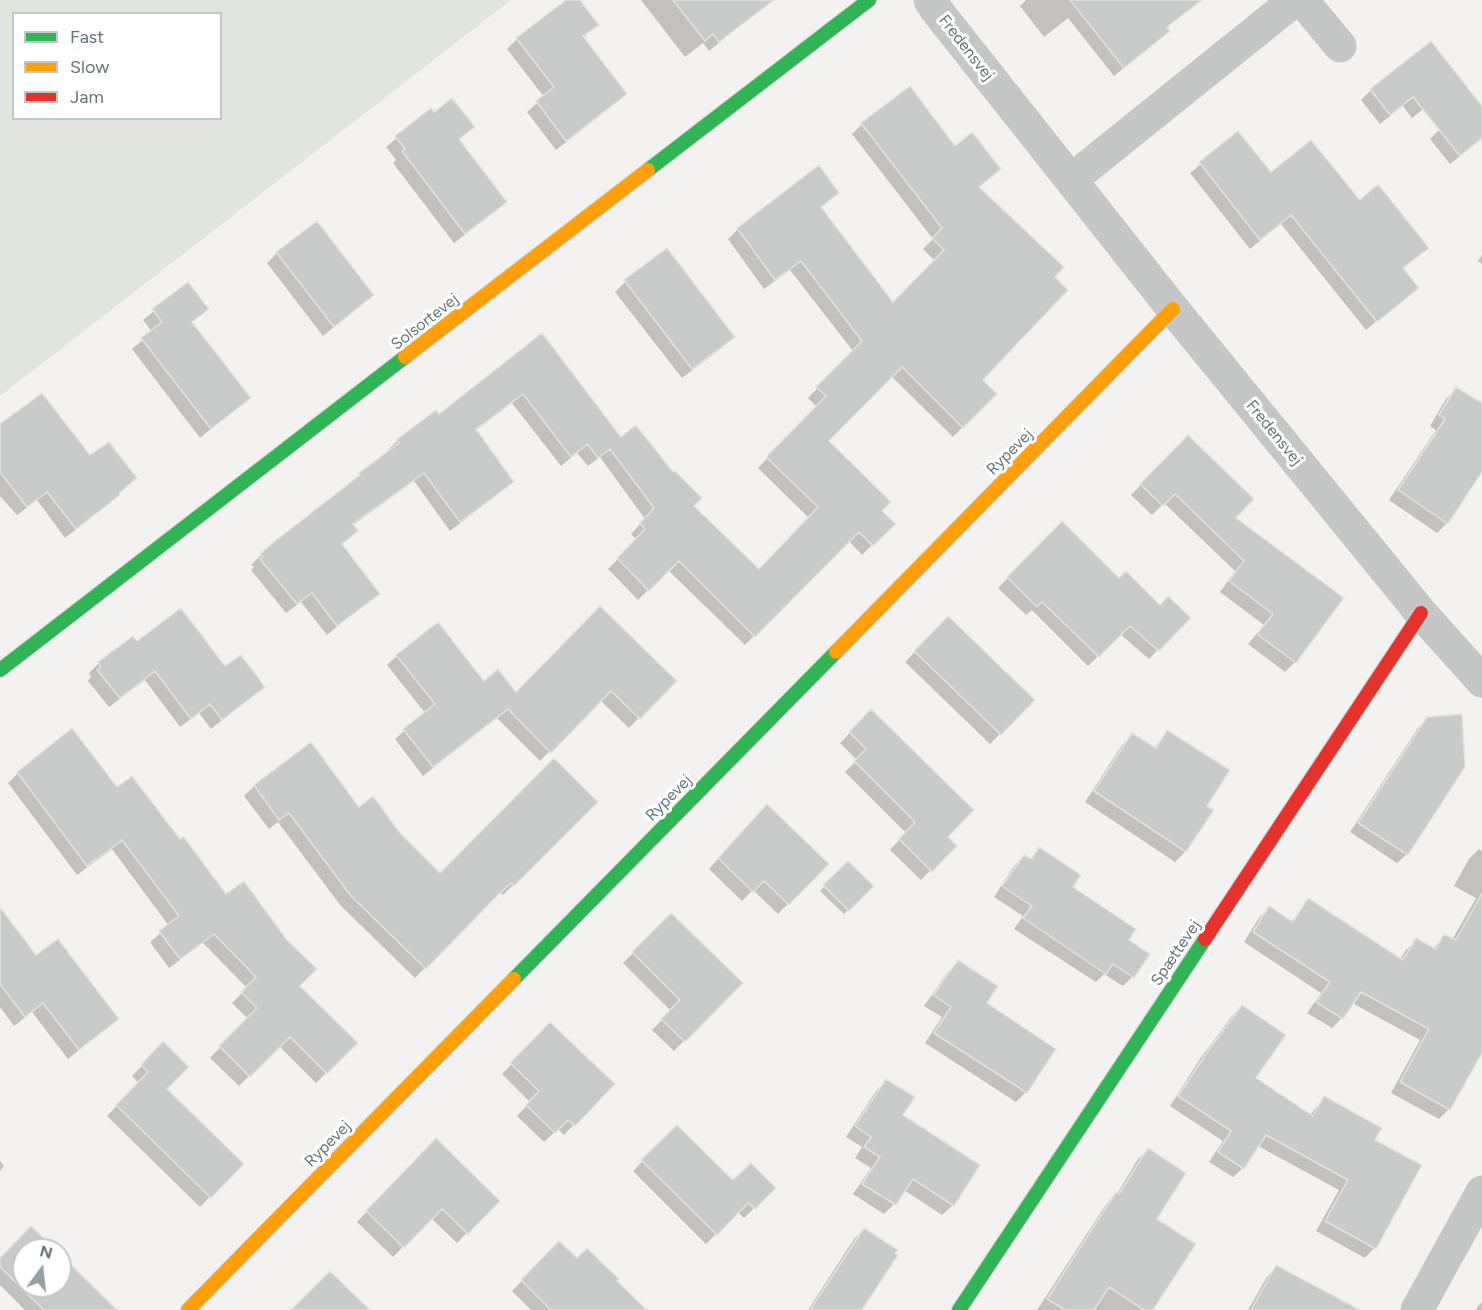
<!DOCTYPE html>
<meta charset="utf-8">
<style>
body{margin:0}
#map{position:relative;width:1482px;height:1310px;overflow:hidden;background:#f3f2f1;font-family:Figtree,sans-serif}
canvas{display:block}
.legend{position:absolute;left:12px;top:12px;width:210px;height:108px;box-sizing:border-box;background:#fff;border:2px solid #bfc8ca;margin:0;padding:8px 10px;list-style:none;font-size:18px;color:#60767a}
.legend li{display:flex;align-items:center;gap:12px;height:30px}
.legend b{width:30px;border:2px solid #bfc8ca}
.north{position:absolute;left:12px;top:1238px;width:60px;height:60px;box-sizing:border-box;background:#fff;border:2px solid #bfc8ca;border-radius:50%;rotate:15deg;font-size:16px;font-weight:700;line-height:24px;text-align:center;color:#60767a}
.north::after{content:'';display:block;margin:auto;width:21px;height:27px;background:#93a1a4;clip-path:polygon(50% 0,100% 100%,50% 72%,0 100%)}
</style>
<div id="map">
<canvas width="1482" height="1310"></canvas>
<ul class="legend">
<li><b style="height:8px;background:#30b455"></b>Fast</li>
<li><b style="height:8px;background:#ff9f0a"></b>Slow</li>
<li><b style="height:8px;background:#e5322d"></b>Jam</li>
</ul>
<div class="north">N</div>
</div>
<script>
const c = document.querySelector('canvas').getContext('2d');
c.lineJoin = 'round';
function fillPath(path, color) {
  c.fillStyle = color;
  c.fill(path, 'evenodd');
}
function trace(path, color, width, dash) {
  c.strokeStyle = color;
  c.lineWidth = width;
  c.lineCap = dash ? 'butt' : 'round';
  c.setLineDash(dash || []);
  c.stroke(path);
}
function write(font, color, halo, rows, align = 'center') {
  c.font = font + ' Figtree,sans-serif';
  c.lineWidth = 6;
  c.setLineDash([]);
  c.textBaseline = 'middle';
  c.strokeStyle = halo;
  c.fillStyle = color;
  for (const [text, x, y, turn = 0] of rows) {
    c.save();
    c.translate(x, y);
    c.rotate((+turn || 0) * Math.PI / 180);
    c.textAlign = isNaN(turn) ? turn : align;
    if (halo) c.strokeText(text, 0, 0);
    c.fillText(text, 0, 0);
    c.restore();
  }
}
fillPath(new Path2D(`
 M0 0H511L0 396ZM14 14H220V118H14Z`), '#e2e4de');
fillPath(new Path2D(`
 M568 0H578L597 25 583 38 625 94 615 104 556 150 527 112 544 97 507 49 517 39Z
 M641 0H772L709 51 703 43 685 57Z
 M1026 0H1200L1166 28 1158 40 1114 76 1068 18 1044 37 1020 6Z
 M1449 89 1412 118 1403 106 1380 124 1361 100 1371 90Z
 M1482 107V139L1450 164 1430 139 1439 130Z
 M431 110 434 114 473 127 458 141 505 202 495 212 454 243 393 163 396 160 386 147Z
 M862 124 955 148 999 169 978 188 1053 277 981 380 995 394 953 437 891 376 827 441 880 511 893 524 862 555 848 540 745 645 668 570 638 600 608 569 637 540 631 534 645 519 600 457 588 466 577 453 561 466 512 403 475 431 512 482 502 491 450 531 414 481 352 526 356 531 341 545 378 593 327 635 301 602 286 613 251 570 254 567 251 565 261 555 389 453 387 451 397 441 436 413 439 416 542 335 620 439 758 571 809 518 758 468 817 407 808 398 853 351 790 270 764 289 728 239 738 229 837 193 820 208 893 304 935 261 923 249 933 239 852 134Z
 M1238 133 1271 174 1359 202 1427 248 1402 269 1417 288 1366 330 1281 224 1250 249 1190 173Z
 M277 253 372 295 323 336 267 263Z
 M1482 255V264L1478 261Z
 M625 282 733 337 723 347 682 378 615 292Z
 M187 284 207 308 191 323 249 398 200 438 132 349 152 332 143 320Z
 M1456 389 1482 405V470L1447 523 1437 533 1389 500 1436 430 1430 426 1446 399Z
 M0 427 90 457 135 478 109 504 65 538 37 500 17 515 0 496Z
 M1188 437 1234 518 1295 662 1285 672 1248 644 1264 625 1220 592 1235 571 1164 503 1152 515 1131 495Z
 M1062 523 1119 580 1160 607 1189 618 1149 659 1120 634 1088 666 1032 610 1026 615 998 588Z
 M948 618 1033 700 990 744 905 662Z
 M133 638 137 643 224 668 263 687 211 729 199 713 180 727 145 680 109 707 88 681 91 677 89 673 99 663Z
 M397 656 516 694 675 681 629 728 600 700 540 761 497 718 423 776 395 739 425 713 387 665Z
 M871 711 946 838 955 846 921 880 890 850 906 833 845 772 857 760 840 743Z
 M1428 718 1407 854 1397 863 1350 832 1418 728Z
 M1167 732 1205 806 1212 811 1185 852 1175 862 1085 802 1122 745 1133 735 1153 749Z
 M311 744 359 809 399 834 440 876 596 802 503 895 500 892 488 903 415 978 341 906 278 822 269 829 244 796 254 786Z
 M18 773 116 789 180 841 298 986 356 1043 316 1083 279 1046 239 1086 210 1058 248 1019 232 1003 247 988 203 943 169 968 150 942 169 926 112 849 77 875 8 783Z
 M757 816 827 864 778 914 753 890 742 901 709 869Z
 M1039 849 1071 888 1127 940 1132 977 1123 986 1104 974 1096 982 1014 929 1023 916 994 897 1014 866 1024 856 1029 860Z
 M1479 849 1482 851V1050L1449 1109 1439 1119 1391 1093 1420 1040 1352 1003 1342 1018 1332 1028 1307 1013 1321 993 1244 942 1259 918 1269 908 1291 922 1309 900 1400 960 1406 950 1416 940 1433 949 1444 936 1452 940 1476 898 1454 886 1469 859Z
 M848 863 872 886 844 914 820 891Z
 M0 910 36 957 117 1019 68 1059 32 1012 14 1026 0 1007Z
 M671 915 740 983 674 1051 652 1030 671 1011 623 963Z
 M958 962 985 1004 1054 1049 1026 1092 1016 1102 925 1043 942 1017 924 1006 948 972Z
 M1242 1007 1254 1079 1310 1115 1324 1098 1373 1140 1420 1166 1374 1248 1365 1258 1316 1231 1339 1190 1258 1146 1243 1168 1233 1177 1209 1162 1223 1141 1170 1106 1200 1059 1232 1016Z
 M551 1024 613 1084 564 1135 558 1129 544 1142 517 1116 530 1102 502 1074Z
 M163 1044 165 1089 242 1164 200 1207 107 1116 139 1083 132 1076Z
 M886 1081 901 1115 953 1205 942 1215 904 1190 894 1204 884 1214 853 1194 871 1168 855 1158 862 1147 846 1137 876 1091Z
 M677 1127 733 1182 774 1188 744 1218 738 1212 706 1244 633 1171Z
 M436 1140 498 1201 457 1243 431 1218 393 1257 357 1222Z
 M1148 1150 1155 1219 1151 1310H1037L1107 1203 1117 1194 1138 1159Z
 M0 1161 4 1166 0 1171Z
 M31 1228 53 1250H24V1286H60V1257L98 1310H25L0 1285V1260Z
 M864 1230 861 1310H808L854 1239Z
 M559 1243 577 1260 615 1281 645 1310H531L512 1291Z
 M1277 1266 1344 1310H1248L1267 1277Z
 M1482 1302V1310H1476L1479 1305Z`), '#0003');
const building = new Path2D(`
 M566 0H580L599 25 583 36 627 94 566 141 536 101 554 87 516 38Z
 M673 0H774L719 42 713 34 705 41Z
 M1070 0H1202L1167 27 1170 31 1124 68Z
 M1431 41 1482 106V138L1460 156 1413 97 1390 115 1370 89Z
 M910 86 955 146 972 132 1001 169 979 187 1064 267 1055 277 1068 290 983 380 997 394 963 428 902 367 829 441 891 502 882 511 896 524 873 546 859 532 755 637 679 561 649 591 617 558 645 529 640 523 654 508 610 449 598 458 588 444 571 457 523 394 476 429 514 482 460 522 424 473 353 524 358 531 342 544 380 594 337 626 312 593 297 604 260 559 263 557 260 554 275 541 360 475 359 473 399 443 396 440 436 410 439 414 542 333 621 437 636 425 673 472 675 471 702 498 694 506 759 569 818 507 766 457 826 396 816 387 862 341 801 261 775 280 737 228 819 165 839 193 821 207 893 302 944 250 932 238 942 228 861 123Z
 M452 98 475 127 459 139 507 202 465 234 402 151 405 149 395 136 431 108 434 112Z
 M1238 131 1271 172 1311 140 1360 200 1378 184 1429 248 1403 268 1419 288 1377 322 1291 215 1260 240 1199 162Z
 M317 221 374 295 334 327 276 252Z
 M667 248 735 337 692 369 624 280Z
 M188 282 209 309 192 322 251 398 211 429 141 338 162 322 152 309Z
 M1456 387 1482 403V472L1448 524 1398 490 1445 419 1439 415Z
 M42 393 90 455 109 442 137 478 119 493 120 495 76 529 47 492 27 507 0 472V424Z
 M1188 435 1254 499 1236 518 1344 598 1296 663 1257 634 1273 614 1229 581 1244 561 1175 494 1163 506 1140 484Z
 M1062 521 1119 578 1126 571 1160 605 1168 596 1191 618 1159 651 1130 626 1099 657 1042 602 1037 607 1007 577Z
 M600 606 677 681 640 719 611 691 551 753 508 709 433 767 403 729 435 704 396 655 438 622 484 681 498 669 516 692Z
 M181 608 225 666 241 655 265 687 222 720 210 704 191 719 155 671 120 698 97 670 101 667 98 662 133 636 137 641Z
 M948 616 1035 700 1001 735 914 651Z
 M871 709 974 810 948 837 957 846 932 872 899 839 915 822 854 761 866 749 849 732Z
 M1462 714 1465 767 1408 855 1358 823 1427 717Z
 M72 728 117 787 132 776 180 839 184 837 226 894 244 881 287 940 317 969 300 986 358 1043 327 1074 290 1037 250 1077 219 1046 257 1008 241 992 256 977 214 934 180 959 159 931 179 916 122 840 87 866 17 772Z
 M1167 730 1230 770 1207 806 1214 810 1186 852 1094 791 1132 733 1156 748Z
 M311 742 359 807 373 796 400 833 440 873 554 758 598 802 514 886 511 883 498 895 426 969 351 896 289 813 279 820 254 785Z
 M767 804 829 864 789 905 764 881 753 892 718 858Z
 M1039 847 1081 875 1073 887 1136 929 1129 940 1150 954 1134 978 1113 964 1106 974 1023 918 1032 906 1002 886 1024 855 1032 859Z
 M848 861 874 886 849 911 823 885Z
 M1482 893V1053L1450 1110 1400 1082 1429 1029 1361 992 1343 1019 1316 1002 1330 982 1253 932 1269 906 1293 922 1308 898 1403 960 1416 938 1436 949 1444 934 1456 940Z
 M0 907 36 955 58 939 119 1019 79 1050 43 1003 25 1017 0 984Z
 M671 913 743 983 685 1042 661 1019 680 1000 632 952Z
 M958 960 998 986 987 1003 1056 1049 1027 1093 934 1033 951 1007 933 995Z
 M1242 1005 1286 1035 1256 1078 1313 1116 1324 1096 1382 1128 1375 1140 1422 1165 1376 1249 1325 1221 1348 1180 1266 1135 1244 1169 1218 1152 1231 1131 1178 1096 1210 1048Z
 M550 1022 615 1084 575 1126 568 1120 555 1133 526 1105 539 1091 510 1063Z
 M163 1041 189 1067 167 1089 244 1164 211 1198 116 1105 148 1072 141 1065Z
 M886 1079 915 1097 903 1115 980 1165 954 1206 913 1179 896 1205 862 1184 880 1157 864 1147 871 1137 855 1126Z
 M677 1125 733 1180 751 1163 776 1188 755 1209 748 1203 717 1235 641 1160Z
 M436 1138 500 1201 468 1234 442 1209 404 1248 366 1211Z
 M1148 1148 1186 1173 1157 1219 1196 1244 1153 1310H1144L1109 1287 1094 1310H1065L1047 1299 1116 1192 1119 1194Z
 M31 1226 56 1250H24V1286H60V1254L117 1310H44L0 1267V1258Z
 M864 1228 898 1250 895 1253 898 1255 862 1310H810Z
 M559 1241 577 1258 587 1248 619 1279 617 1281 647 1310H551L521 1280Z
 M1276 1265 1360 1310H1251Z
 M330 1271 370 1310H291Z`);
fillPath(building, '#c9cbca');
trace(building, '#e2e2e1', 1.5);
const fast = new Path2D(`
 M648 170 869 0
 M0 670 405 357
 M514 979 836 652
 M959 1310 1205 939`);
const slow = new Path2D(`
 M405 357 648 170
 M836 652 1173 309
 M188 1310 514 979`);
const jam = new Path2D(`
 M1205 939 1421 613`);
trace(fast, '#cecfcf', 16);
trace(slow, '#cecfcf', 16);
trace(jam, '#cecfcf', 16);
trace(new Path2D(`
 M930 0 934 7 1173 309 1421 613 1482 681
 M1302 0 1340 46
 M1071 180 1295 0
 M1417 1310 1482 1192`), '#c5c7c6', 33);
trace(fast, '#30b455', 14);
trace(slow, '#ff9f0a', 14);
trace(jam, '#e5322d', 14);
write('16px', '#60767a', '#fff', [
 ["Fredensvej",966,48,52],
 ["Solsortevej",425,322,-38],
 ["Fredensvej",1274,433,51],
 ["Rypevej",1010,452,-45],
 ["Rypevej",669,798,-45],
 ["Spættevej",1176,953,-56],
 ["Rypevej",328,1144,-45]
]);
</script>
